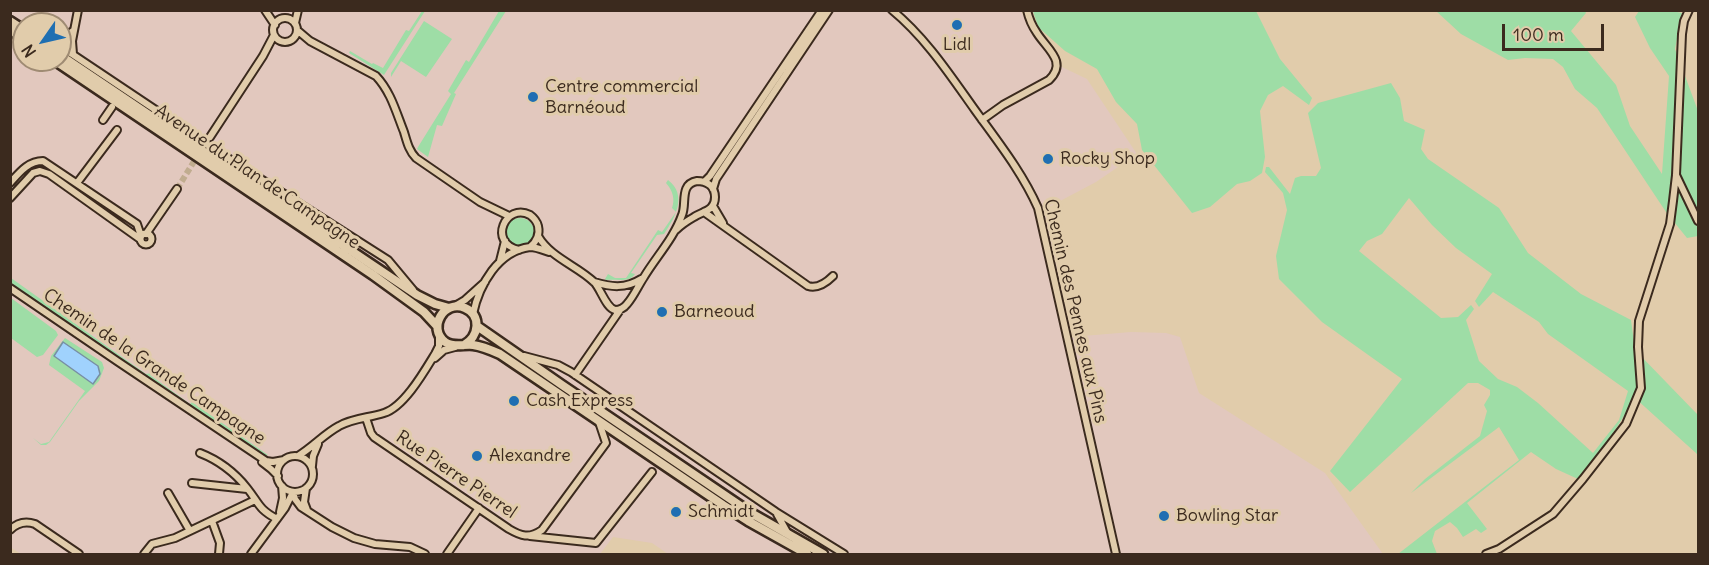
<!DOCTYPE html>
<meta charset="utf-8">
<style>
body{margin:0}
#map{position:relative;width:1709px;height:565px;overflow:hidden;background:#e1ccab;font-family:Delius,sans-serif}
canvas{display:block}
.frame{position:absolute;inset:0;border:12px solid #3b2a1e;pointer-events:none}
.north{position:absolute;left:12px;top:12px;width:60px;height:60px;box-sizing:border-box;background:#e1ccab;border:2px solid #9f8b73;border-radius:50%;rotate:236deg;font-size:16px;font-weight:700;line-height:24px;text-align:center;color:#3b2a1e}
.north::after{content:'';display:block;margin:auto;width:21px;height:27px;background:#1f6fb2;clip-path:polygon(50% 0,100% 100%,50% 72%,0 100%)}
.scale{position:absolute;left:1502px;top:24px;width:102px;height:27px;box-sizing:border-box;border:3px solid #3b2a1e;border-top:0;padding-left:8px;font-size:18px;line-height:21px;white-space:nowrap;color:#3b2a1e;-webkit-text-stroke:4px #e1ccab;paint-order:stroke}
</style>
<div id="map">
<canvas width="1709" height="565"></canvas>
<div class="frame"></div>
<div class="north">N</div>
<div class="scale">100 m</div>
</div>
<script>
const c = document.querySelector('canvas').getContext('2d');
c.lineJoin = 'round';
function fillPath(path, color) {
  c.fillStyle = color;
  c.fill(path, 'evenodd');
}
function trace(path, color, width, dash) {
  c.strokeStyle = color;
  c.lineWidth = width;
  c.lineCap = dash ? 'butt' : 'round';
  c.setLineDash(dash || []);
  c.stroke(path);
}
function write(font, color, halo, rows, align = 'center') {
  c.font = font + ' Delius,sans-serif';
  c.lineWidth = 6;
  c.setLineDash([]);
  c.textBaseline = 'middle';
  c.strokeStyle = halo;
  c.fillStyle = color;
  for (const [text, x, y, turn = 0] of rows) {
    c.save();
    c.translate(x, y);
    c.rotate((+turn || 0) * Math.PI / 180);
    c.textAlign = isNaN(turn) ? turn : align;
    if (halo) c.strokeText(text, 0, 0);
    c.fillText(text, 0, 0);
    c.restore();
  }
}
fillPath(new Path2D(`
 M10 11H1021L1032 35 1048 54 1062 67 1087 79 1137 154 1096 182 1045 209 1071 337 1131 332 1166 333 1180 337 1199 393 1325 473 1383 554H668L652 543 613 537 600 554H21L10 547ZM24 24H60V60H24Z`), '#e2c8be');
fillPath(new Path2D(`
 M422 11H425L384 75 349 53 350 51 372 64 373 63 383 68 406 30 409 31Z
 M499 11H506L454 93 456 94 442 126 437 125 428 157 417 149 418 147 451 94 448 91 466 60 469 62Z
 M1033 11H1256L1280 59 1312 98 1309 105 1283 86 1268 95 1260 111 1265 157 1262 173 1250 181 1237 184 1210 207 1192 213 1142 150 1137 124 1116 102 1097 69 1065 51 1038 27Z
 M1436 11H1585L1586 13 1571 31 1616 85 1630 126 1662 174 1669 76 1650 48 1635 17 1639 11H1672L1682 13 1675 49 1698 111V236L1687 238 1666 212 1597 108 1575 89 1563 67 1553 59 1525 58 1508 60 1461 34Z
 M424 21 452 39 426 77 401 61 391 77V73Z
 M1391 83 1400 98 1404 121 1425 130 1421 149 1428 159 1499 208 1528 253 1581 294 1631 320 1635 350 1698 415V452L1697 454 1635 398 1609 440 1578 479 1556 469 1531 452 1467 503 1487 529 1481 533 1476 529 1463 537 1457 528 1450 522 1435 531 1432 541 1437 554H1398L1519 460 1499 427 1411 493 1425 479 1480 436 1487 411 1484 405 1490 395V390L1478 383H1468L1350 492 1330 471 1402 379 1322 322 1279 279 1276 256 1287 210 1283 193 1265 172 1266 167H1269L1290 194 1295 178 1301 176H1316L1321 168 1308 113 1318 103ZM1409 198 1432 225 1456 248 1492 274 1475 301 1479 307 1493 292 1539 322 1548 334 1628 391 1619 420 1593 453 1538 403 1517 387 1498 379 1479 361 1466 320 1474 309 1471 305 1458 317 1441 318 1359 251 1367 241 1382 234Z
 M668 180C688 195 675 218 664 234L657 235 631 273 635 274C629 283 616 279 606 280L605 279 608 274 615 278H626L658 230 662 232 676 212 672 208C675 199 673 191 666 183Z
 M506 232a14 14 0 1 1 28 0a14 14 0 1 1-28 0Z
 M11 278 146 374 152 373 150 375 190 404 192 402 268 455 265 456 11 284Z
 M11 298 56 331 58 335 43 355 37 357 11 338Z
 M65 338 102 362 104 368 99 381 79 401 50 442 46 445H41L33 438 41 444 49 442 85 391 49 365 51 356Z`), '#9edda6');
const water = new Path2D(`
 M63 342 98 366 100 374 93 384 54 356Z`);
fillPath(water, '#a0d2fd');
trace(water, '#788fa4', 1.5);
trace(new Path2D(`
 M177 189 198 155`), '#c0ac8f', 6, [6, 3]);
const minor = new Path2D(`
 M265 10 275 25
 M892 10C926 38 950 75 975 110 998 142 1022 172 1038 208L1116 554
 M273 30a12 12 0 1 1 24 0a12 12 0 1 1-24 0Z
 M295 23 298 10
 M297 30 310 41 376 76C391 92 396 112 404 132 407 142 409 151 416 158L480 202 509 216
 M60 41 74 30
 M60 46 220 153 388 260 413 290
 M73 54 72 41 78 10
 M103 120 112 107
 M982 120 1003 105 1049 80C1068 62 1047 49 1037 33 1032 26 1029 19 1027 10
 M210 137 263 56 274 35
 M1676 175 1698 221
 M704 182 710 176 822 10
 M10 183C19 173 28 161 43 161L137 224 141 236
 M77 183 117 130
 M713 189 716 179 829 10
 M10 198 33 173 40 171 49 174 140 239
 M713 206 723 223
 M704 212 808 286C818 289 826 283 833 276
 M140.5 239a5.5 5.5 0 1 1 11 0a5.5 5.5 0 1 1-11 0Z
 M146 234 177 189
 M538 236C551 258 576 265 594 282 601 289 606 308 615 310 620 310 624 308 627 304 634 296 638 286 644 277 656 257 674 238 682 215 687 204 679 184 697 181 702 181 706 182 710 185 713 188 715 192 715 197 715 211 703 211 694 217 687 221 681 225 676 230
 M519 250C487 243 506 202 530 215 534 218 537 222 538 226 540 235 536 242 530 247
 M500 261 505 241
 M594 282C611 287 625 289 641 279
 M10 288 117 361 266 461 273 462 284 460
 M455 306 465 300 485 282
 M473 314C479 285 498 251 530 247 536 247 543 250 549 252
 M524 356 558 365 571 372 776 512 844 554
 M435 358 444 350 455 347
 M575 375 620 310
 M366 418 371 433 374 437 509 529C521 536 529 539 542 530L606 443 599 422
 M200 453C218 460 235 473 247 488 259 503 258 509 277 519
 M298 456C313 447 324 434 339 426 353 418 369 418 384 413 404 407 424 372 435 354L439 346V334
 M277 474a18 18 0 1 1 36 0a18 18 0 1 1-36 0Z
 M262 462 271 469 278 476
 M312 466 313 456 318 444
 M192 483 247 489
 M306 488 304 502 307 510
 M293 492 295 499 301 507 332 527 354 538 375 544 410 547 425 554
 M168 493 190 531
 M280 512 283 498 282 486
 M777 514 788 534
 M212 521 220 543 219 554
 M10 530C17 523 26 521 35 524L79 554
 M530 536 596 543 652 472
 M144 554 152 544 175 538 255 500
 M251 554 285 508 293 492
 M447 554 479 508
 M1486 554 1499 549 1553 514 1583 479 1626 424 1641 388 1638 347 1639 321 1670 224 1673 201 1676 175 1682 34 1684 21 1689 10`);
const secondary = new Path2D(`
 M10 21 24 30
 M10 30 24 39
 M60 55 417 295 435 304 449 308
 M54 60 373 275 424 312 437 326
 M477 326 562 385 751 513 823 554
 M464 345C479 337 482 315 465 308 444 299 427 328 445 342 454 348 463 344 473 345 482 346 491 350 500 354L723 505 748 521 807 554`);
trace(minor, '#3b2a1e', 10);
trace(secondary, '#3b2a1e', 13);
trace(minor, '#e1ccab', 6);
trace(secondary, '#e1ccab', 8);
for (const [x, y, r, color] of [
 [957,25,6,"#1f6fb2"],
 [533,97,6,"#1f6fb2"],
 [1048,159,6,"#1f6fb2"],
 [662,312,6,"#1f6fb2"],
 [514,401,6,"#1f6fb2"],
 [477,456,6,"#1f6fb2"],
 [676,512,6,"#1f6fb2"],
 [1164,516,6,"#1f6fb2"]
]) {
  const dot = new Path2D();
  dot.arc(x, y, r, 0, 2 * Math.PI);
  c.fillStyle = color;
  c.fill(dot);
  trace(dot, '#e1ccab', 2);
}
write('18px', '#3b2a1e', '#e1ccab', [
 ["Lidl",957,45,"center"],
 ["Centre commercial",545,87],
 ["Barnéoud",545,108],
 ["Rocky Shop",1060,159],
 ["Barneoud",674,312],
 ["Cash Express",526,401],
 ["Alexandre",489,456],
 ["Schmidt",688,512],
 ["Bowling Star",1176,516]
], 'left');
write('18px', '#3b2a1e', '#e1ccab', [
 ["Avenue du Plan de Campagne",257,177,34],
 ["Chemin des Pennes aux Pins",1075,311,77],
 ["Chemin de la Grande Campagne",154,367,34],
 ["Rue Pierre Pierrel",456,475,34]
]);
</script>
